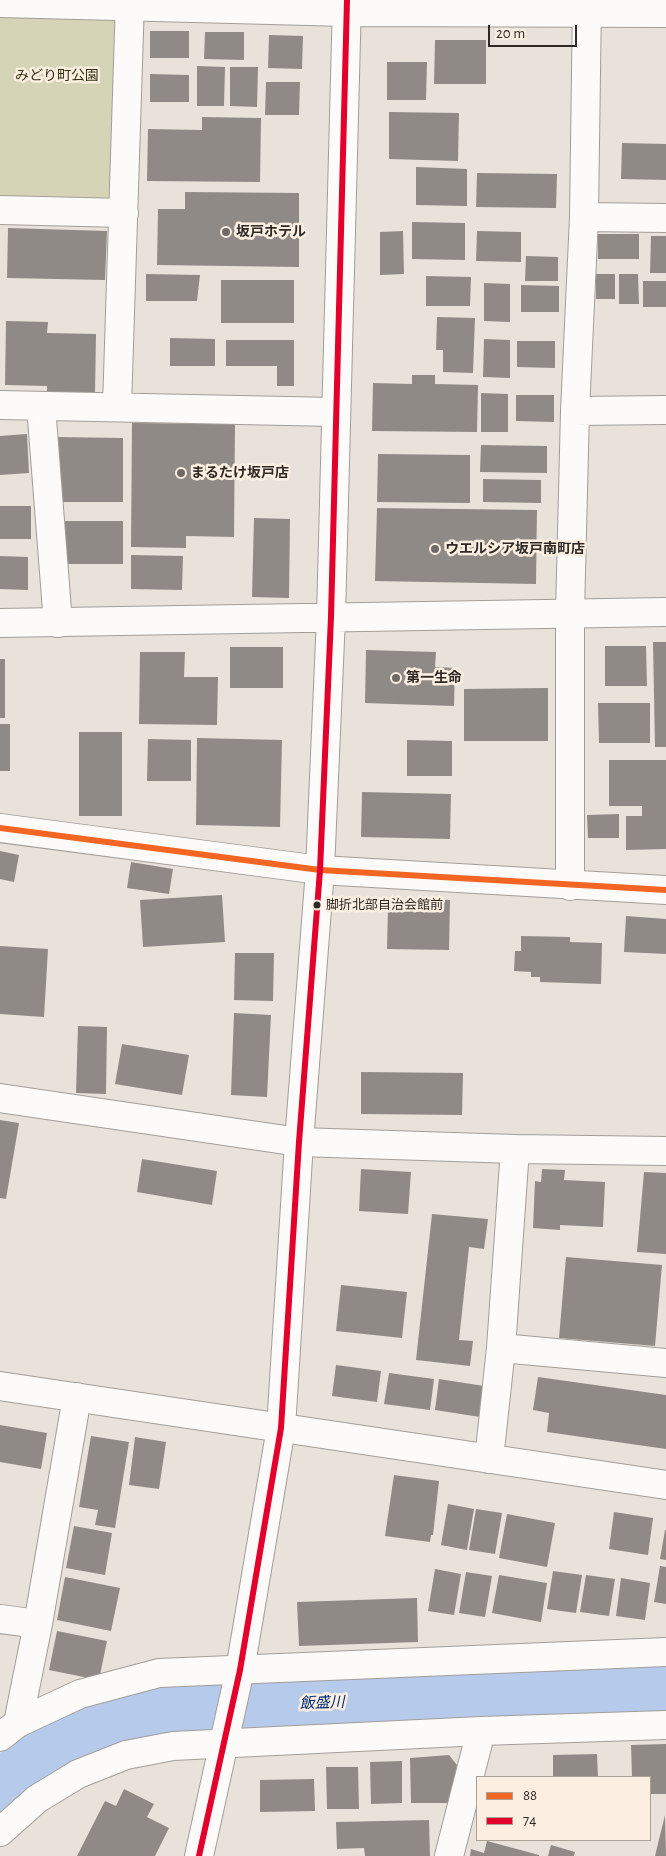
<!DOCTYPE html>
<meta charset="utf-8">
<style>
body{margin:0}
#map{position:relative;width:666px;height:1856px;overflow:hidden;background:#e9e2db;font-family:"Alegreya Sans",sans-serif}
canvas{display:block}
.legend{position:absolute;left:476px;top:1776px;width:175px;height:65px;box-sizing:border-box;background:#fcefe2;border:1px solid #aaa096;margin:0;padding:6px 9px;list-style:none;font-size:15px;color:#2e2925}
.legend li{display:flex;align-items:center;gap:10px;height:25px}
.legend b{width:25px;border:1px solid #aaa096}
.scale{position:absolute;left:488px;top:25px;width:89px;height:22px;box-sizing:border-box;border:2px solid #2e2925;border-top:0;padding-left:6px;font-size:15px;line-height:18px;white-space:nowrap;color:#2e2925;-webkit-text-stroke:4px #fcefe2;paint-order:stroke}
</style>
<div id="map">
<canvas width="666" height="1856"></canvas>
<ul class="legend">
<li><b style="height:6px;background:#f26522"></b>88</li>
<li><b style="height:6px;background:#e4002b"></b>74</li>
</ul>
<div class="scale">20 m</div>
</div>
<script>
const c = document.querySelector('canvas').getContext('2d');
c.lineJoin = 'round';
function fillPath(path, color) {
  c.fillStyle = color;
  c.fill(path, 'evenodd');
}
function trace(path, color, width, dash) {
  c.strokeStyle = color;
  c.lineWidth = width;
  c.lineCap = dash ? 'butt' : 'round';
  c.setLineDash(dash || []);
  c.stroke(path);
}
function write(font, color, halo, rows, align = 'center') {
  c.font = font + ' "Alegreya Sans","Noto Sans JP",sans-serif';
  c.lineWidth = 5;
  c.setLineDash([]);
  c.textBaseline = 'middle';
  c.strokeStyle = halo;
  c.fillStyle = color;
  for (const [text, x, y, turn = 0] of rows) {
    c.save();
    c.translate(x, y);
    c.rotate((+turn || 0) * Math.PI / 180);
    c.textAlign = isNaN(turn) ? turn : align;
    if (halo) c.strokeText(text, 0, 0);
    c.fillText(text, 0, 0);
    c.restore();
  }
}
fillPath(new Path2D(`
 M0 17 115 20 111 202 0 199Z`), '#d6d4b6');
trace(new Path2D(`
 M0 1789 25 1767 84 1733 131 1716 185 1705 308 1704 666 1688`), '#b6caec', 54);
fillPath(new Path2D(`
 M150 31H189V58H150Z
 M205 32H244V60L204 59Z
 M269 35 303 36 302 69 268 68Z
 M435 40H486V84H434Z
 M387 62H427L426 100H387Z
 M197 66 225 67 224 106H197Z
 M230 67H258L257 107 230 106Z
 M150 74 189 75V102H150Z
 M266 82H300L299 115H265Z
 M389 112 459 113 458 161 389 159Z
 M202 117 261 118 260 182 147 181 148 129 202 130Z
 M622 143 666 144V180L621 179Z
 M416 167 467 169V206L416 205Z
 M477 173 557 174 556 208 476 207Z
 M185 192 299 193V267L157 265 158 209H185Z
 M412 222 465 223V260L412 259Z
 M8 228 107 231 105 280 7 278Z
 M403 231 404 274 380 275V232Z
 M477 231 521 232V262L476 261Z
 M598 234H639V259H598Z
 M651 236H666V273H650Z
 M526 256 558 257V281H525Z
 M146 274 200 275 197 301H146Z
 M596 274H615V299H596Z
 M619 274H638L639 304H619Z
 M426 276 471 277 470 306H426Z
 M221 280H294V323H221Z
 M643 281H666V307H643Z
 M484 283 510 284V322L484 321Z
 M521 285 559 286V312H521Z
 M437 317 475 318 473 373 443 372V350H436Z
 M6 321 48 322 47 333 96 334 95 394 47 393V386L5 385Z
 M170 338 215 339V366H170Z
 M484 339 510 340V378L483 377Z
 M226 340H294V386H277V366H226Z
 M517 341H555V368L517 367Z
 M412 375H435V384L478 385 477 432 372 431 373 383 412 384Z
 M481 393 508 394V432H481Z
 M516 395H554V422L516 421Z
 M132 423 235 424 234 537 186 536V548L131 547Z
 M27 434 29 473 0 475V436Z
 M57 437 123 438V502H57Z
 M481 445 547 446V473L480 472Z
 M378 454 470 455V503L377 502Z
 M483 479 541 480V503L483 502Z
 M0 506H31V539H0Z
 M377 508 537 510 536 584 375 581Z
 M254 518 290 519 289 598 252 597Z
 M62 521H123V564H62Z
 M131 555 183 556 182 590 131 589Z
 M0 556 28 557V590L0 589Z
 M653 642H666V747H655Z
 M605 646H646L647 686H605Z
 M230 647H283V688H230Z
 M366 650 436 652 435 667 455 668 454 706 365 703Z
 M140 652H185L184 677H218L217 725 139 724Z
 M0 659H5V718H0Z
 M548 688V741H464V689Z
 M598 703H650V743H599Z
 M0 724H10V771H0Z
 M79 732H122V816H79Z
 M197 738 282 740 280 827 196 825Z
 M148 739 191 740V781H147Z
 M407 740 452 741V776H407Z
 M609 760H666V849L626 850V816H642V806H609Z
 M362 792 451 794 450 839 361 837Z
 M619 814V838H588L587 815Z
 M0 851 19 855 14 882 0 879Z
 M131 862 173 869 169 894 127 888Z
 M222 895 225 942 143 947 140 900Z
 M434 899 450 900 449 950 387 949 388 907H434Z
 M626 916 666 919V954L624 952Z
 M521 936 570 937V942L602 943 601 984 540 982V977H531V972L514 971 515 951H521Z
 M0 946 48 949 44 1017 0 1014Z
 M235 953H274L273 1001 234 1000Z
 M234 1013 271 1015 267 1097 231 1095Z
 M78 1026 107 1027 106 1094 76 1093Z
 M122 1044 189 1055 182 1095 115 1084Z
 M361 1072 463 1073 462 1115 361 1114Z
 M0 1120 19 1123 6 1199 0 1198Z
 M142 1159 217 1171 212 1205 137 1192Z
 M361 1169 411 1172 408 1214 359 1211Z
 M542 1169 565 1170 564 1180 605 1182 603 1227 560 1225V1230L533 1228 535 1181 541 1182Z
 M644 1172 666 1173V1254L637 1252Z
 M432 1214 488 1219 484 1249 469 1247 459 1340 473 1341 470 1366 416 1360Z
 M566 1257 662 1265 655 1346 559 1338Z
 M341 1285 407 1292 402 1338 336 1331Z
 M336 1365 381 1371 377 1402 332 1396Z
 M389 1373 434 1379 430 1410 384 1404Z
 M538 1377 666 1395V1449L547 1432 549 1413 533 1410Z
 M439 1379 484 1386 480 1417 435 1410Z
 M0 1425 47 1433 41 1469 0 1462Z
 M91 1436 129 1442 115 1528 95 1525 98 1510 79 1507Z
 M135 1437 166 1442 159 1489 129 1485Z
 M394 1475 439 1481 433 1535H431L430 1542 385 1536Z
 M448 1504 474 1509 467 1550 441 1545Z
 M476 1509 502 1513 495 1554 469 1550Z
 M614 1512 653 1518 648 1555 609 1549Z
 M507 1514 555 1523 547 1567 499 1558Z
 M74 1526 112 1533 105 1575 66 1568Z
 M665 1530H666V1560L660 1559Z
 M660 1566 666 1567V1604L654 1602Z
 M435 1569 461 1574 454 1615 428 1611Z
 M553 1571 582 1575 576 1613 547 1609Z
 M466 1572 492 1576 485 1617 459 1613Z
 M499 1575 547 1583 541 1622 492 1613Z
 M586 1575 615 1579 609 1616 580 1612Z
 M65 1577 120 1588 111 1631 57 1620Z
 M621 1578 650 1583 645 1620 616 1616Z
 M417 1598 418 1642 299 1646 297 1602Z
 M57 1631 107 1641 99 1680 49 1670Z
 M666 1744V1794H650V1777H632L631 1745Z
 M597 1754 598 1777H553V1755Z
 M449 1755 457 1765 449 1803H411L410 1758Z
 M402 1761V1803L371 1804 370 1762Z
 M326 1767H358L359 1809H327Z
 M314 1779 315 1811 260 1812V1780Z
 M124 1789 154 1804 147 1817 169 1828 155 1856H77L105 1801 116 1806Z
 M665 1815 666 1856H655Z
 M429 1820 430 1856H365L364 1848 337 1849 336 1822Z
 M487 1841 539 1855V1856H470L471 1849 484 1853Z
 M551 1845 575 1852 574 1856H548Z`), '#908a86');
const minor = new Path2D(`
 M0 210 124 213
 M584 217 666 218
 M0 405 335 412
 M41 406 58 623
 M117 407 130 0
 M575 411 666 410
 M0 828 320 870 666 890
 M570 886V613L575 411 584 217 587 0
 M0 1098 299 1142 515 1149 666 1151
 M501 1348 666 1363
 M0 1386 666 1485
 M489 1459 501 1348 515 1149
 M0 1619 38 1624
 M18 1723 38 1624 77 1397
 M0 1737 18 1723 80 1694 159 1673 666 1652
 M0 1832 37 1799 78 1774 126 1755 173 1746 481 1731 666 1725
 M449 1856 481 1731`);
const tertiary = new Path2D(`
 M0 3 347 12 666 13
 M0 623 666 612
 M199 1856 240 1670 281 1428 299 1142 320 870 331 617 347 0`);
trace(minor, '#a39d98', 30);
trace(tertiary, '#a39d98', 30);
trace(minor, '#fcfbfa', 28);
trace(tertiary, '#fcfbfa', 28);
trace(new Path2D(`
 M0 828 320 870 666 890`), '#f26522', 6);
trace(new Path2D(`
 M199 1856 240 1670 281 1428 299 1142 320 870 331 617 347 0`), '#e4002b', 6);
for (const [x, y, r, color] of [
 [226,232,5,"#6f6a65"],
 [181,473,5,"#6f6a65"],
 [435,549,5,"#6f6a65"],
 [396,678,5,"#6f6a65"],
 [317,905,4.5,"#2e2925"]
]) {
  const dot = new Path2D();
  dot.arc(x, y, r, 0, 2 * Math.PI);
  c.fillStyle = color;
  c.fill(dot);
  trace(dot, '#fcefe2', 2);
}
write('13px', '#2e2925', '#fcefe2', [
 ["脚折北部自治会館前",326,905]
], 'left');
write('14px', '#31320f', '#fcefe2', [
 ["みどり町公園",57,76]
]);
write('bold 14px', '#2e2925', '#fcefe2', [
 ["坂戸ホテル",236,232],
 ["まるたけ坂戸店",191,473],
 ["ウエルシア坂戸南町店",445,549],
 ["第一生命",406,678]
], 'left');
write('italic 15px', '#012d75', '#fcefe2', [
 ["飯盛川",322,1703,-2]
]);
</script>
